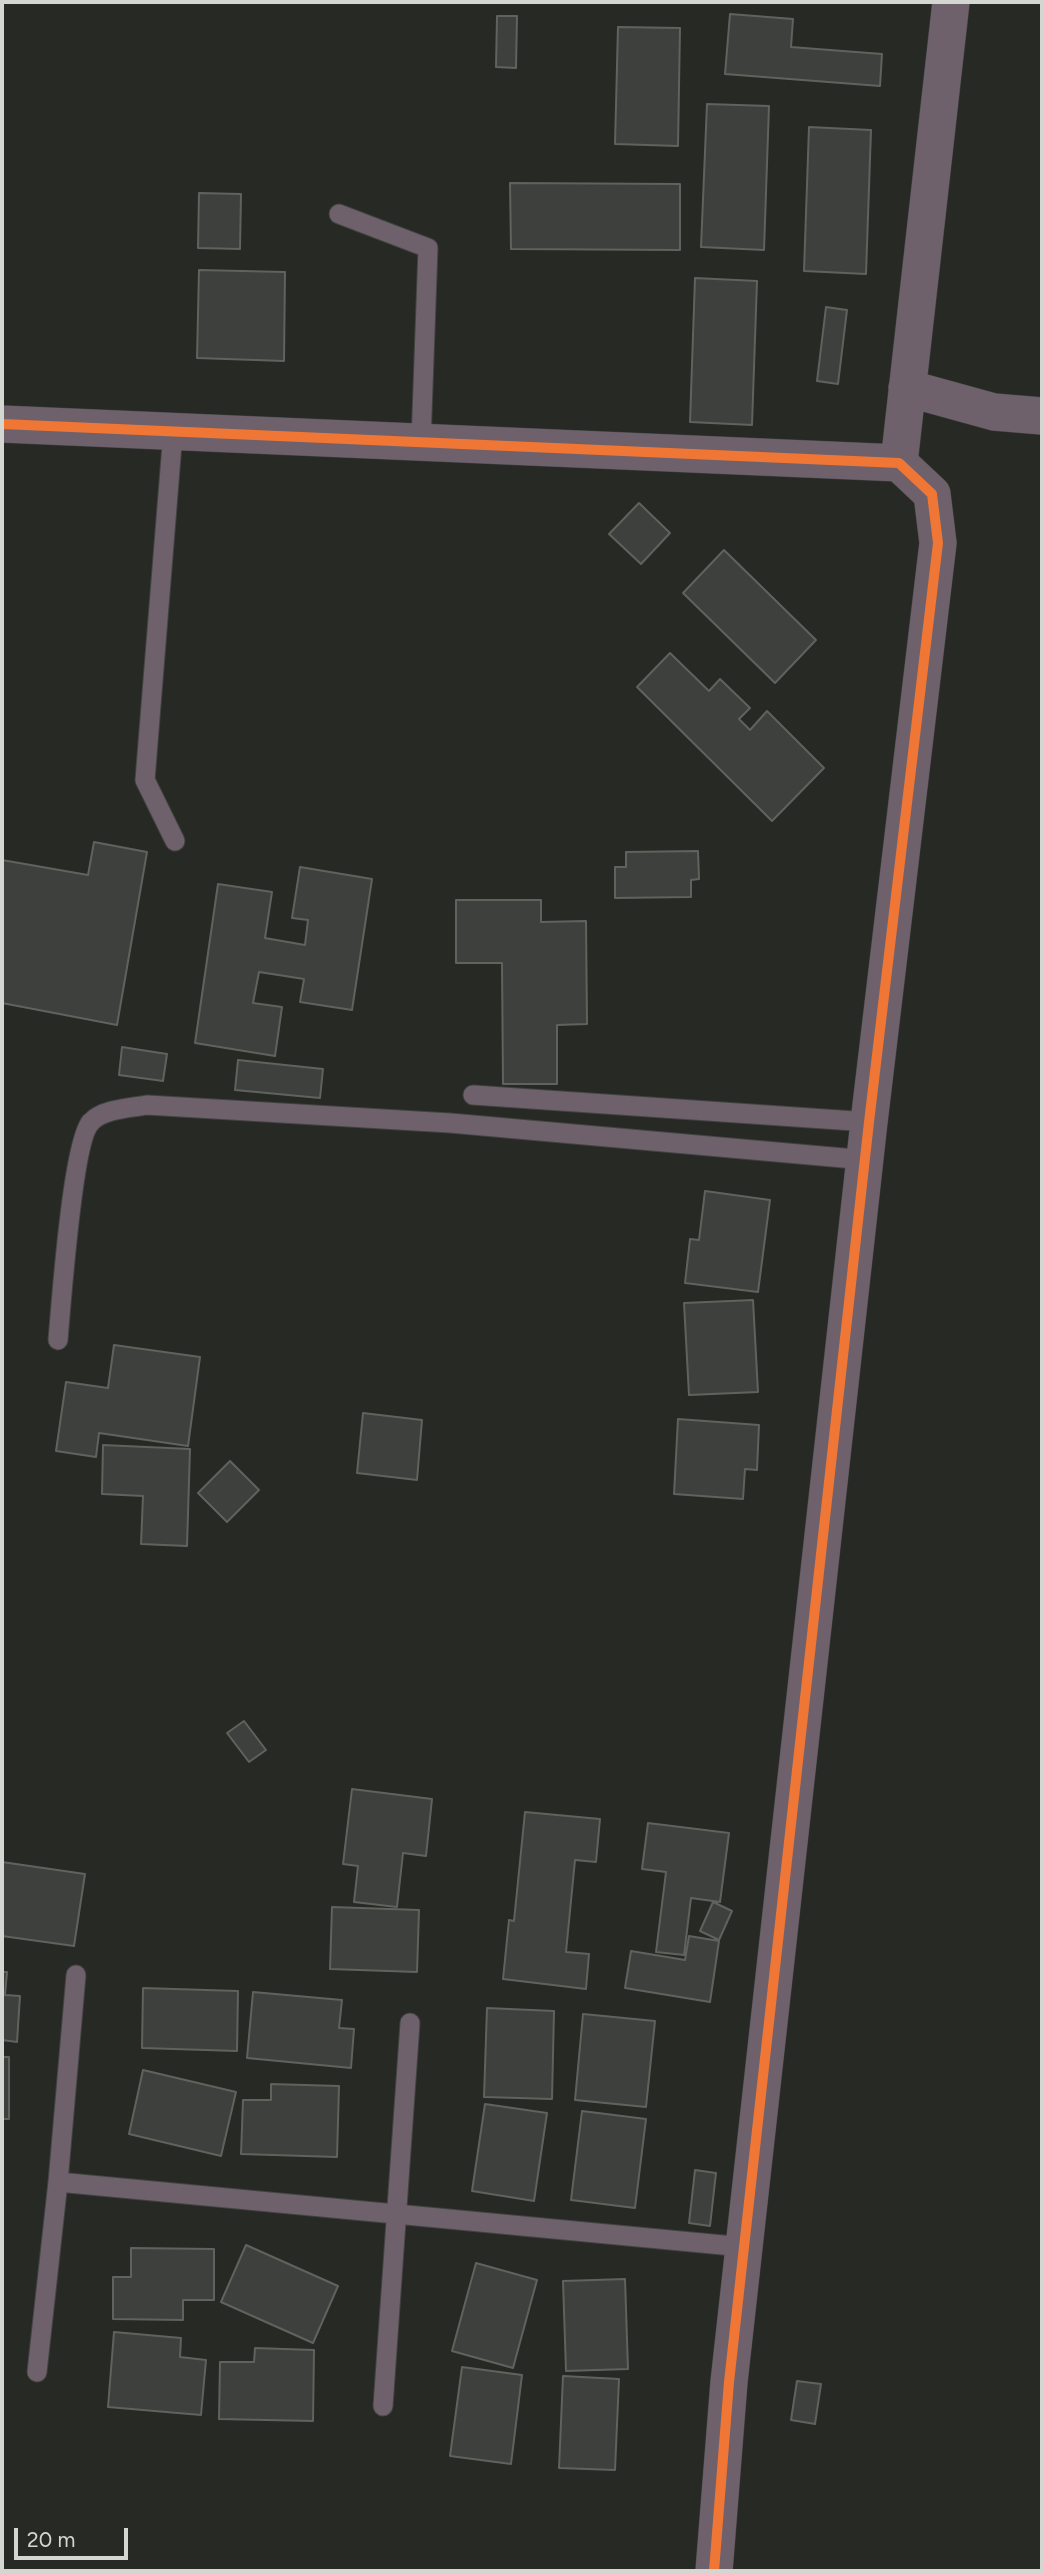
<!DOCTYPE html>
<style>
body{margin:0}
#map{position:relative;width:1044px;height:2573px;overflow:hidden;background:#262924;font-family:Figtree,sans-serif}
canvas{display:block}
.frame{position:absolute;inset:0;border:4px solid #d3d6d1;pointer-events:none}
.scale{position:absolute;left:14px;top:2528px;width:114px;height:32px;box-sizing:border-box;border:4px solid #d3d6d1;border-top:0;padding-left:9px;font-size:21px;line-height:24px;white-space:nowrap;color:#d3d6d1;-webkit-text-stroke:5px #262a23;paint-order:stroke}
</style>
<div id="map">
<canvas width="1044" height="2573"></canvas>
<div class="frame"></div>
<div class="scale">20 m</div>
</div>
<script>
const c = document.querySelector('canvas').getContext('2d');
c.lineJoin = 'round';
function fillPath(path, color) {
  c.fillStyle = color;
  c.fill(path, 'evenodd');
}
function trace(path, color, width, dash) {
  c.strokeStyle = color;
  c.lineWidth = width;
  c.lineCap = dash ? 'butt' : 'round';
  c.setLineDash(dash || []);
  c.stroke(path);
}
const building = new Path2D(`
 M730 14 793 19 791 47 882 54 880 86 725 74Z
 M497 16H517L516 68 496 67Z
 M618 27 680 28 678 146 615 144Z
 M707 104 769 106 764 250 701 247Z
 M809 127 871 130 866 274 804 271Z
 M510 183 680 184V250L511 249Z
 M199 193 241 194 240 249 198 248Z
 M199 270 285 272 284 361 197 358Z
 M695 278 757 281 752 425 690 422Z
 M826 307 847 310 838 384 817 381Z
 M639 503 670 533 641 564 609 534Z
 M724 550 816 640 775 683 683 593Z
 M670 653 709 691 720 679 750 708 739 719 750 730 767 711 824 768 772 821 637 687Z
 M94 842 147 852 117 1025 2 1003V860L88 875Z
 M698 851 699 879 691 880V897L615 898V867H626V852Z
 M300 867 372 879 352 1010 300 1002 304 979 259 972 253 1003 282 1007 275 1056 195 1043 218 884 272 892 265 938 305 945 308 920 292 918Z
 M456 900H541V922L586 921 587 1024 557 1025V1084H503L502 963H456Z
 M122 1047 167 1054 163 1081 119 1075Z
 M238 1060 323 1069 320 1098 235 1090Z
 M705 1191 770 1200 758 1292 685 1283 690 1239 699 1240Z
 M753 1300 758 1392 689 1395 684 1303Z
 M114 1345 200 1357 188 1446 99 1433 96 1457 56 1451 66 1382 108 1388Z
 M363 1413 422 1420 417 1480 357 1473Z
 M678 1419 759 1425 757 1470 745 1469 743 1499 674 1494Z
 M103 1445 190 1449 187 1546 141 1544 143 1496 102 1494Z
 M230 1461 259 1490 227 1522 198 1493Z
 M244 1721 266 1750 249 1762 227 1733Z
 M352 1789 432 1799 426 1856 403 1853 397 1907 354 1902 358 1866 343 1864Z
 M525 1812 600 1819 596 1862 575 1860 566 1952 589 1954 586 1989 503 1979 509 1920 514 1921Z
 M648 1823 729 1833 720 1902 691 1898 684 1955 656 1952 666 1872 642 1869Z
 M2 1862 85 1874 74 1946 2 1936Z
 M713 1902 732 1911 719 1940 700 1931Z
 M332 1907 419 1910 417 1972 330 1969Z
 M689 1936 719 1941 710 2002 625 1988 631 1951 685 1960Z
 M2 1972H7L5 1995 20 1996 17 2042 2 2040Z
 M143 1988 238 1991 237 2051 142 2048Z
 M253 1992 342 2000 339 2028 354 2029 351 2068 247 2058Z
 M487 2008 554 2011 552 2099 484 2097Z
 M583 2014 655 2021 646 2107 575 2100Z
 M2 2057H9V2119H2Z
 M143 2070 236 2092 221 2156 129 2134Z
 M271 2084 339 2086 337 2157 241 2154 243 2100H271Z
 M485 2104 547 2113 534 2201 472 2191Z
 M582 2111 646 2119 635 2208 571 2200Z
 M695 2170 716 2173 710 2226 689 2223Z
 M246 2245 338 2286 313 2343 221 2302Z
 M131 2248 214 2249V2300H183V2320L113 2319V2277H131Z
 M476 2263 537 2280 513 2368 452 2351Z
 M625 2279 628 2369 566 2371 563 2281Z
 M114 2332 181 2338 180 2357 206 2360 201 2415 108 2407Z
 M255 2348 314 2350 313 2421 219 2419 220 2362H254Z
 M462 2367 522 2375 511 2464 450 2456Z
 M563 2376 619 2379 615 2470 559 2468Z
 M797 2381 821 2384 815 2424 791 2420Z`);
fillPath(building, '#3e403d');
trace(building, '#60625e', 2);
const lane = new Path2D(`
 M339 214 428 248 421 442
 M173 432 145 780 175 841
 M473 1095 869 1122
 M58 1340C61 1305 73 1139 91 1122 103 1109 130 1108 147 1105L450 1123 866 1160
 M58 2182 744 2247
 M37 2372 58 2182 76 1975
 M383 2406 410 2023`);
const street = new Path2D(`
 M907 388 994 412 1042 416
 M2 424 899 463 932 494 938 543 869 1122 729 2382 714 2571
 M899 463 951 2`);
trace(lane, '#424441', 21);
trace(street, '#424441', 38);
trace(lane, '#6f616c', 19);
trace(street, '#6f616c', 37);
trace(new Path2D(`
 M2 424 899 463 932 494 938 543 869 1122 729 2382 714 2571`), '#f07635', 10);
</script>
